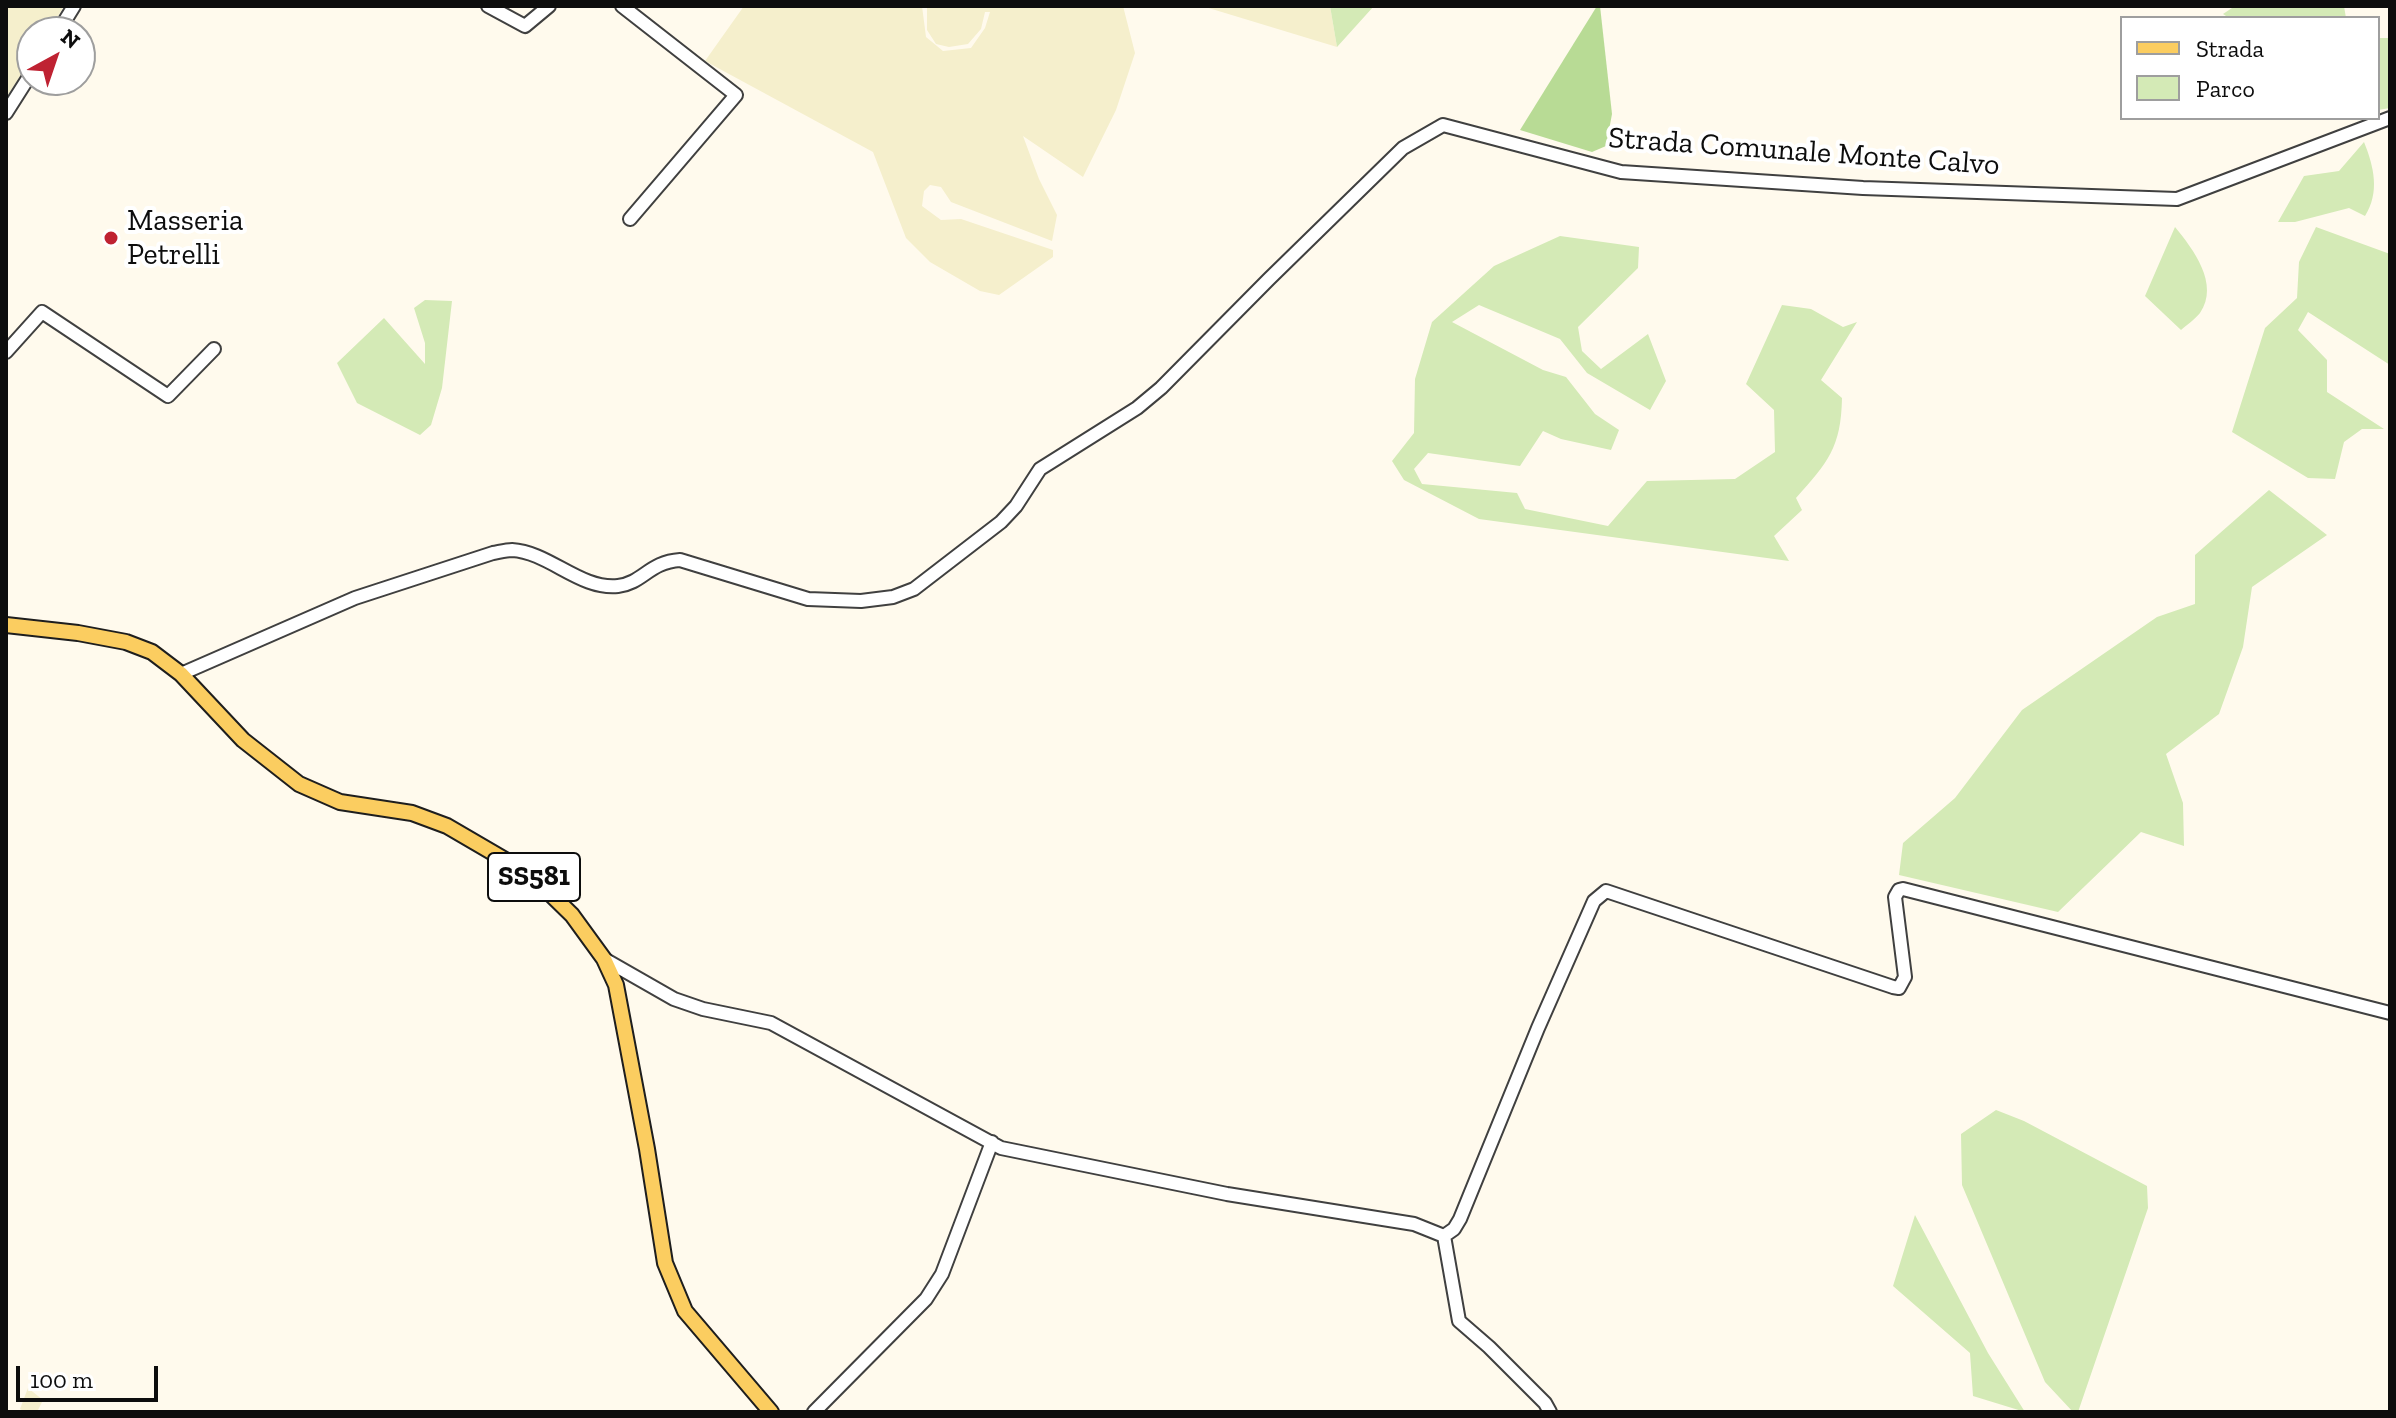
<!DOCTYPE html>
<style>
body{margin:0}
#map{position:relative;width:2396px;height:1418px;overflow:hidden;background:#fffaed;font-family:"Zilla Slab",serif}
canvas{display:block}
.frame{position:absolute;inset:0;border:8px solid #0d0d0d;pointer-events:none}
.legend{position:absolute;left:2120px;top:16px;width:260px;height:104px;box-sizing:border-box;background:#fff;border:2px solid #9e9e9e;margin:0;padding:10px 14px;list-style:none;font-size:24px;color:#0d0d0d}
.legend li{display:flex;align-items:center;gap:16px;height:40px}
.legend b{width:40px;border:2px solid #9e9e9e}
.north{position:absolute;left:16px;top:16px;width:80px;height:80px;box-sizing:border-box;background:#fff;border:2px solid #9e9e9e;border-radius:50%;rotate:40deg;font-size:22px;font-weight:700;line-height:32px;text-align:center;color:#0d0d0d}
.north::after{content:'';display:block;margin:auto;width:28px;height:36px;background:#bf2232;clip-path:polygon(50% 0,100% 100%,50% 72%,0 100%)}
.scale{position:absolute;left:16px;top:1366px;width:142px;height:36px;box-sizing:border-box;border:4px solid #0d0d0d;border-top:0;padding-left:10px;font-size:24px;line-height:28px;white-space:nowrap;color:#0d0d0d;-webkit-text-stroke:6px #fff;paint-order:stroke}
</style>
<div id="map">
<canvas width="2396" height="1418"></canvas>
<div class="frame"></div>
<ul class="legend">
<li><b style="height:10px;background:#fbcd60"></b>Strada</li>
<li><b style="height:22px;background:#d4eab6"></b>Parco</li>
</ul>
<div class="north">N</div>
<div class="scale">100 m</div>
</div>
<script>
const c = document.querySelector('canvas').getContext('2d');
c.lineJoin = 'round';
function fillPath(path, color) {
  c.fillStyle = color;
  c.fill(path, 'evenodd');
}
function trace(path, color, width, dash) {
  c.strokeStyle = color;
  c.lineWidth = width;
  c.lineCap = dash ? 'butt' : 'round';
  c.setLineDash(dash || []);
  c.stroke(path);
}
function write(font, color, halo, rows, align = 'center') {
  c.font = font + ' "Zilla Slab",serif';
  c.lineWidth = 8;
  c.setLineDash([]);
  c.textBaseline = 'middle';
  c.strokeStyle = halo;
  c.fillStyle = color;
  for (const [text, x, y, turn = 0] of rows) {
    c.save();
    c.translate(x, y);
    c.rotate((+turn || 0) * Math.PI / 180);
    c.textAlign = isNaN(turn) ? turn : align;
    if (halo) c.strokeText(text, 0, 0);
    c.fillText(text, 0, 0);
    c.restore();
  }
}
fillPath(new Path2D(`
 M6 6H64L48 32H32V57L6 98Z
 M744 6H922L926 37 943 51 971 48 985 28 990 12H985L981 29 968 44 949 47 936 44 927 30V6H1123L1135 53 1116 110 1083 177 1023 136 1039 179 1057 215 1052 241 951 202 941 187 930 185 924 191 922 206 941 220 961 219 1053 250V257L999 295 980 291 930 262 906 238 873 152 705 61Z
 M1202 6H1330L1337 47Z
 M28 1388 43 1400 37 1412H25L20 1409Z`), '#f5efcc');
fillPath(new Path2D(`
 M1330 6H1374L1337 47Z
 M2235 6H2344L2346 18H2229L2223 14Z
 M2378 38H2390V108L2378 110Z
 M2364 142C2374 167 2380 192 2365 216L2349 208 2295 222H2278L2304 176 2339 171Z
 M2175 227C2193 249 2220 284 2200 313 2195 319 2187 325 2181 330L2145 296Z
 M2316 227 2390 254V365L2308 312 2298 330 2327 360V392L2384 429H2362L2344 442 2335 479 2308 478 2232 432 2265 328 2297 298 2299 262Z
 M1560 236 1639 247 1638 268 1578 327 1582 351 1601 369 1648 334 1666 381 1650 410 1587 373 1560 339 1479 305 1452 322 1543 370 1566 377 1595 414 1619 430 1611 450 1561 439 1543 431 1520 466 1428 453 1414 469 1422 484 1517 493 1525 509 1608 526 1647 481 1735 479 1775 452 1774 410 1746 384 1782 305 1811 309 1843 327 1857 322 1821 380 1842 398C1841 448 1828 462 1796 498L1802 510 1774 536 1789 561 1479 519 1404 480 1392 461 1414 433 1415 379 1432 322 1494 266Z
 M425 300 452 301 442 388 431 425 420 435 357 403 337 363 384 318 425 364V343L414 308Z
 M2269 490 2327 535 2252 587 2243 647 2219 714 2166 754 2183 803 2184 846 2141 832 2058 912 1899 875 1903 843 1955 798 2022 710 2157 617 2195 604V555Z
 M1996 1110 2024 1121 2147 1186 2148 1208 2078 1412H2073L2045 1382 1962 1185 1961 1134Z
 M1915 1215 1988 1353 2025 1412 1973 1396 1970 1353 1893 1286Z`), '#d4eab6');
fillPath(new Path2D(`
 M1597 6H1600L1612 114 1606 146 1592 152 1520 130Z`), '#b8db95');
const minor = new Path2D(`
 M488 6 525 26 549 6
 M622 6 736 95 630 219
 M58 32 74 6
 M6 113 32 72
 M6 352 42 312 168 396 214 349
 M181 674 355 598 493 553C499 552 506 550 512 550 549 552 580 590 618 586 643 583 649 562 680 560L808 599 861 601 893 597 914 589 1001 522 1016 506 1040 469 1137 408 1161 388 1269 279 1403 148 1443 125 1621 172 1863 188 2177 199 2390 118
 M604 959 674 999 703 1009 771 1023 1001 1148 1227 1194 1414 1224 1444 1236 1459 1321 1489 1347 1545 1403 1550 1412
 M1444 1236 1454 1229 1460 1219 1538 1028 1594 901 1606 891 1893 987 1899 988 1905 977 1895 897 1899 890 1903 889 2390 1013
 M814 1412 926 1299 942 1274 992 1142`);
const major = new Path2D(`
 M6 625 78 633 126 642 152 652 181 674 243 740 299 784 340 802 412 813 447 826 531 875 572 915 604 959 616 985 647 1149 665 1263 685 1311 771 1412`);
trace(minor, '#404040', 16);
trace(major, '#1e1e1e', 18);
trace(minor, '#fff', 12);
trace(major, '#fbcd60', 14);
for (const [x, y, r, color] of [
 [111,238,8,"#bf2232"]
]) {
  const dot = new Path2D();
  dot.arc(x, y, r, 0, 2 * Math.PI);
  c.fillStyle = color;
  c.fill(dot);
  trace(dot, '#fff', 3);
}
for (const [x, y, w] of [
 [534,877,92]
]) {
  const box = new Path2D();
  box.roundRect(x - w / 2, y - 24, w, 48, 6);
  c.fillStyle = '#fff';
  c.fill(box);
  trace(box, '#0d0d0d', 2);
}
write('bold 28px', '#0d0d0d', null, [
 ["SS581",534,877]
]);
write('30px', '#0d0d0d', '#fff', [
 ["Strada Comunale Monte Calvo",1804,152,4]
]);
write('30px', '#0d0d0d', '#fff', [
 ["Masseria",127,221],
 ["Petrelli",127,255]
], 'left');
</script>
